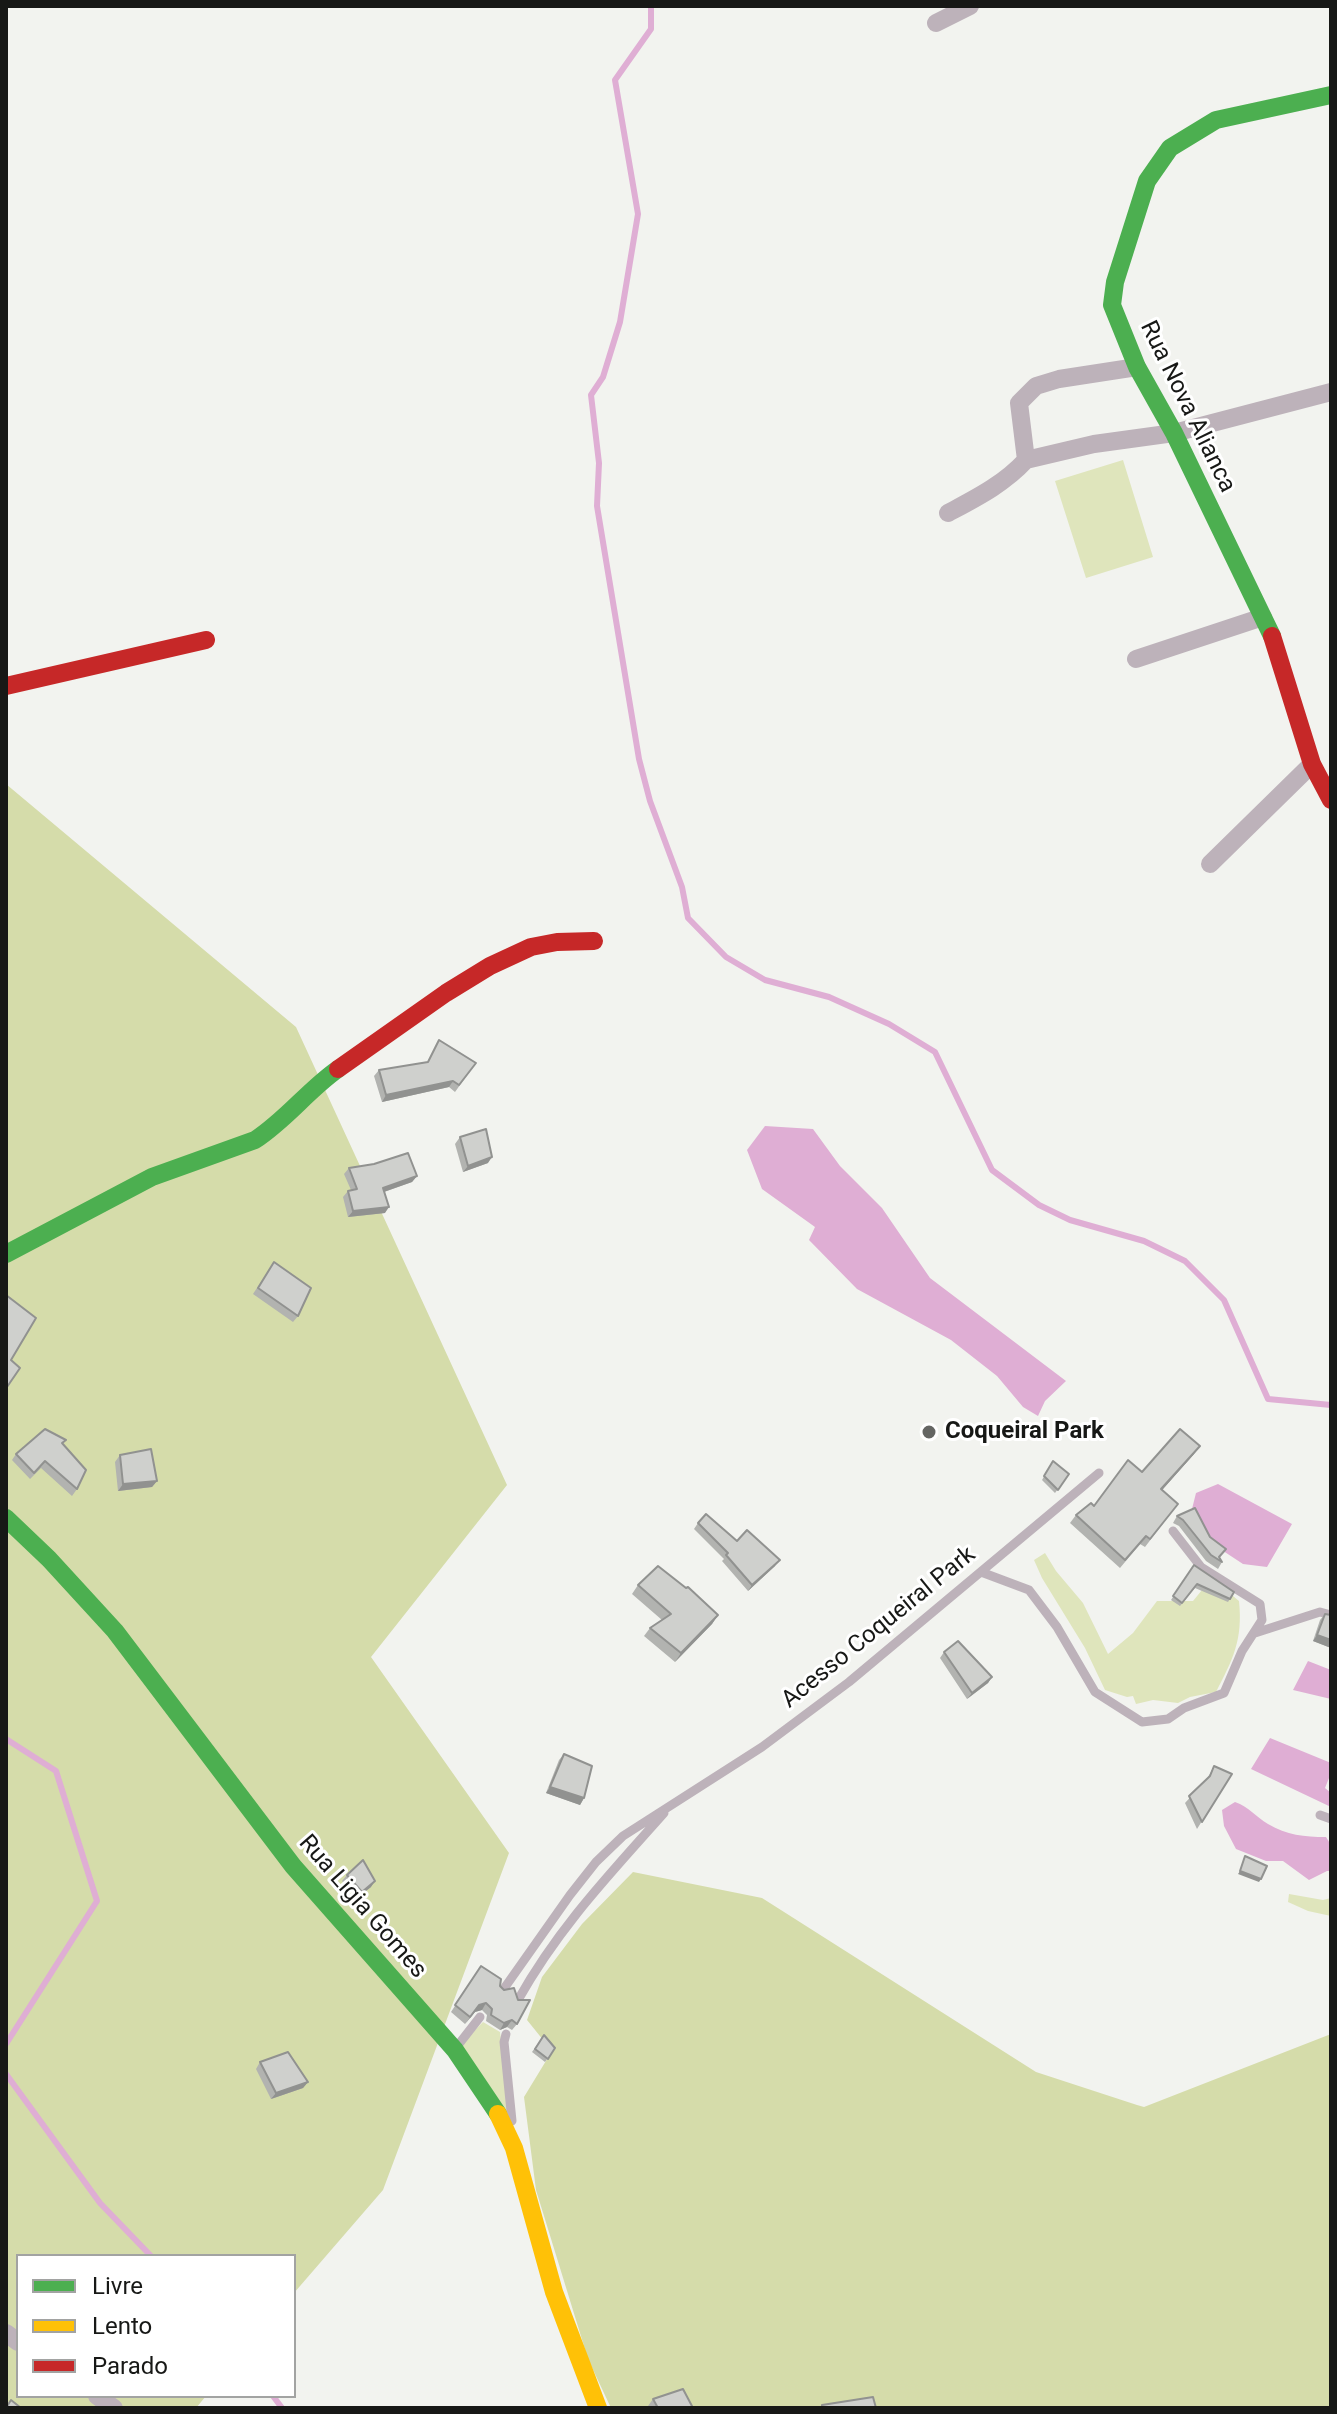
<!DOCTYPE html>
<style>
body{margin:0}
#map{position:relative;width:1337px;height:2414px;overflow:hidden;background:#f2f3ef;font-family:Roboto,sans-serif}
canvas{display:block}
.frame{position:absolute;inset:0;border:8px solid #171816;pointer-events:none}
.legend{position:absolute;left:16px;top:2254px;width:280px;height:144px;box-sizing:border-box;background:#fff;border:2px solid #a2a3a2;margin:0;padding:10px 14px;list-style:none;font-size:24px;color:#171816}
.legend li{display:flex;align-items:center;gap:16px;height:40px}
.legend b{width:40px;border:2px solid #a2a3a2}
</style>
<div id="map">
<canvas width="1337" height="2414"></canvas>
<div class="frame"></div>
<ul class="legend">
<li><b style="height:10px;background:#4caf50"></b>Livre</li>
<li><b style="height:10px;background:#ffc107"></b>Lento</li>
<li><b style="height:10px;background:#c62828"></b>Parado</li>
</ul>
</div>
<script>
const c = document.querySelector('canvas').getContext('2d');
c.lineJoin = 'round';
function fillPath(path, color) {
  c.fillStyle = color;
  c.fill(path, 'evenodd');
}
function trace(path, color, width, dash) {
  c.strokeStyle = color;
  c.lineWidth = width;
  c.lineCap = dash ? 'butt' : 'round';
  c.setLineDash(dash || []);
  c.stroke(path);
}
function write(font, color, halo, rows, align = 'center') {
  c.font = font + ' Roboto,sans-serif';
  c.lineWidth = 6;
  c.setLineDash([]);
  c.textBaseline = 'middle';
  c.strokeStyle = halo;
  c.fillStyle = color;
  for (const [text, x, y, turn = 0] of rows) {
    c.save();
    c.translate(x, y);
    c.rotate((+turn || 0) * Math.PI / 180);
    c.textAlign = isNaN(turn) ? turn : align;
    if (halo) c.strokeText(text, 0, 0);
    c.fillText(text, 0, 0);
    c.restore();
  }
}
fillPath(new Path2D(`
 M1123 460 1153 557 1086 578 1055 481Z
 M1045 1553 1056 1571 1083 1603 1108 1654 1133 1633 1157 1601H1193L1202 1590 1227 1591 1239 1601C1243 1640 1233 1659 1216 1692L1190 1697 1178 1703 1153 1700 1136 1704 1133 1696 1127 1697 1105 1690 1085 1648 1042 1578 1034 1560Z
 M1289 1894 1323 1900 1331 1898V1916L1308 1911 1288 1902Z
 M483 2022 500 2032 514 2148 455 2050Z`), '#dfe5bc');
fillPath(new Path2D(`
 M6 784 296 1027 507 1485 371 1657 509 1853 383 2190 294 2293V2256H18V2396H206L196 2408H6Z
 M633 1872 762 1898 1036 2072 1137 2105 1144 2107 1331 2034V2408H611L588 2359 536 2190 524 2097 552 2051 527 2020 542 1977 582 1924Z`), '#d5dcaa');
fillPath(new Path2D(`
 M765 1126 813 1129 840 1166 882 1208 930 1278 1066 1381 1045 1401 1038 1416 1023 1407 997 1376 951 1340 857 1289 809 1240 815 1227 762 1189 747 1150Z
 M1218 1484 1292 1524 1267 1567 1243 1564 1205 1539 1192 1509 1196 1493Z
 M1308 1661 1331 1670V1699L1293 1690Z
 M1270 1738 1331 1763V1773L1325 1788 1331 1793V1807L1251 1769Z
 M1235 1802C1249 1807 1256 1817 1268 1824 1287 1835 1304 1837 1326 1837L1331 1845V1871H1327L1309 1880 1283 1861H1266L1236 1849 1224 1826 1222 1810Z`), '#dfaed4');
trace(new Path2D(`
 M651 6V29L615 80 638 214 620 322 603 377 591 395 599 463 597 506 639 759 650 801 682 887 688 918 726 957 765 980 829 997 889 1024 935 1052 992 1170 1039 1205 1070 1220 1144 1241 1185 1261 1224 1300 1268 1399 1331 1405
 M6 1739 56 1771 97 1901 6 2044
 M6 2074 100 2203 151 2256
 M273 2396 282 2408`), '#dfaed4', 6);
trace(new Path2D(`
 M981 1572 1029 1590 1057 1627 1095 1692 1142 1722 1168 1719 1184 1708 1224 1693 1242 1651 1262 1620 1260 1604 1201 1567 1173 1531
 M1255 1633 1320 1612 1331 1615
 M1320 1815 1331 1819
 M503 1990 570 1895 596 1862 623 1836 762 1747 849 1682 1099 1473
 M518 2000C559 1927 609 1875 664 1813
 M506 2034 504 2042 512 2121
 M455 2049 480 2017`), '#bdb2ba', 9);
trace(new Path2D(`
 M936 23 970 6
 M1026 460 1094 444 1174 433 1331 392
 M948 513C976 498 1004 484 1026 460L1019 403 1036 386 1059 379 1137 367
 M1136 659 1263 617
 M1210 864 1312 764
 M6 2333 18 2342
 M97 2396 114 2408`), '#bdb2ba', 18);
trace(new Path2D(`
 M1272 636 1174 433 1137 367 1112 305 1115 282 1147 181 1170 148 1216 120 1331 95
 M6 1254 152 1177 255 1140C286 1120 308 1090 338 1069
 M6 1518 49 1559 115 1631 293 1866 455 2050 498 2114`), '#4caf50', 18);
trace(new Path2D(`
 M498 2114 514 2148 554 2292 598 2408`), '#ffc107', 18);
trace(new Path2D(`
 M1272 636 1312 764 1331 800
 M6 686 206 640
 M338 1069 446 993 490 966 531 947 557 942 594 941`), '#c62828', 18);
fillPath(new Path2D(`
 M439 1040 476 1063 455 1092 449 1087 382 1102 374 1076 379 1070 427 1063Z
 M460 1137 488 1163 463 1172 455 1144Z
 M349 1168 417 1176 412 1182 384 1192 385 1213 348 1217 343 1197 348 1191 351 1190 344 1174Z
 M274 1262 298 1316 293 1322 253 1294Z
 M66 1440 63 1444 77 1489 72 1496 41 1468 30 1479 12 1460 16 1454Z
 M1194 1454 1162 1490 1178 1504 1145 1547 1140 1544 1120 1568 1070 1523 1076 1515 1094 1506 1142 1472Z
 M120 1455 157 1481 152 1487 118 1491 115 1462Z
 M1053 1461 1069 1474 1055 1493 1042 1480Z
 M1195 1508 1222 1562 1218 1569 1206 1561 1179 1526 1173 1523 1177 1516Z
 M698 1523 737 1541 775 1566 748 1591 722 1561 724 1559 694 1529Z
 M1194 1565 1234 1592 1228 1602 1195 1588 1180 1606 1171 1600Z
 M638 1585 718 1615 712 1624 675 1662 644 1636 650 1628 662 1620 632 1594Z
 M1325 1614 1331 1615V1648L1313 1641 1320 1620Z
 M944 1652 992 1677 988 1683 967 1699 940 1658Z
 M564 1754 584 1798 580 1805 546 1793 559 1760Z
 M1214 1766 1232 1774 1197 1829 1185 1803 1207 1779Z
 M347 1875 371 1887 357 1898 342 1881Z
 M481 1966 500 1986 517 2024 512 2030 507 2027 500 2030 486 2021 487 2015 482 2010 475 2012 465 2024 451 2012Z
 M544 2035 555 2048 545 2062 532 2052Z
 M260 2062 308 2082 303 2088 271 2099 256 2069Z
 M653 2399 693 2408H650L648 2406Z`), '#b2b3b0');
fillPath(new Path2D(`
 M453 1081 449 1087 382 1102 386 1095Z
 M492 1157 488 1163 463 1172 468 1166Z
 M417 1176 412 1182 378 1194 383 1188Z
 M389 1207 385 1213 348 1217 353 1211Z
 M1200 1446 1194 1454 1156 1497 1161 1489Z
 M157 1481 152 1487 118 1491 123 1484Z
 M780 1560 775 1566 748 1591 752 1585Z
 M718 1615 712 1624 675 1662 681 1653Z
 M1317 1635 1331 1640V1648L1313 1641Z
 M992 1677 988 1683 967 1699 972 1693Z
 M550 1787 584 1798 580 1805 546 1793Z
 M1240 1871 1261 1879 1259 1882 1238 1874Z
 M375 1881 371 1887 357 1898 362 1892Z
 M486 2003 482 2010 475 2012 465 2024 479 2005Z
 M512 2020 507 2027 500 2030 504 2023Z
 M308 2082 303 2088 271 2099 276 2093Z`), '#919290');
const building = new Path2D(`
 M439 1040 476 1063 459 1085 453 1081 386 1095 379 1070 428 1062Z
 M486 1129 492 1157 468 1166 460 1137Z
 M408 1153 417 1176 383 1188 389 1207 353 1211 348 1191 357 1189 349 1168 374 1164Z
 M274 1262 311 1288 298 1316 258 1288Z
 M6 1295 36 1318 11 1360 20 1368 7 1387 6 1386Z
 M45 1429 66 1440 62 1443 86 1470 77 1489 45 1461 34 1473 16 1454Z
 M1180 1429 1200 1446 1161 1489 1178 1504 1150 1539 1146 1536 1125 1560 1076 1515 1091 1503 1094 1506 1128 1460 1142 1472Z
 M151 1449 157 1481 123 1484 120 1455Z
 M1053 1461 1069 1474 1058 1490 1044 1476Z
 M1195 1508 1210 1537 1226 1549 1219 1557 1222 1562 1211 1555 1183 1520 1177 1516Z
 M706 1514 737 1541 747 1530 780 1560 752 1585 726 1555 728 1553 698 1523Z
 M1194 1565 1234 1592 1230 1599 1197 1584 1182 1603 1173 1596Z
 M658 1566 686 1588 688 1587 718 1615 681 1653 650 1628 671 1614 638 1585Z
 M1325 1614 1331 1615V1640L1317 1635Z
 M958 1641 992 1677 972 1693 944 1652Z
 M564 1754 592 1766 584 1798 550 1787Z
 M1214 1766 1232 1774 1202 1822 1189 1796 1210 1776Z
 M1245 1856 1267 1866 1261 1879 1240 1871Z
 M363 1860 375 1881 362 1892 347 1875Z
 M481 1966 501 1979 500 1986 504 1990 514 1988 518 2000H530L517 2024 512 2020 504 2023 491 2015 492 2009 486 2003 479 2005 470 2017 455 2005Z
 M544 2035 555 2048 548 2059 535 2049Z
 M288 2052 308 2082 276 2093 260 2062Z
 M683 2389 693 2408H658L653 2399Z
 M873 2397 876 2408H822V2405Z
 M11 2400 21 2408H6Z`);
fillPath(building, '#cfd0cd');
trace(building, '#919290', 2);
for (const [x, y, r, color] of [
 [929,1432,8,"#646562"]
]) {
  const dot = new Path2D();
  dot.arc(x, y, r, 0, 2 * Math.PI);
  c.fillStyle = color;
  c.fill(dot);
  trace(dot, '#fff', 3);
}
write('24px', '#171816', '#fff', [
 ["Rua Nova Alianca",1187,407,64],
 ["Acesso Coqueiral Park",879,1628,-39],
 ["Rua Ligia Gomes",362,1907,49]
]);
write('bold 24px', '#171816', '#fff', [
 ["Coqueiral Park",945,1432]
], 'left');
</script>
